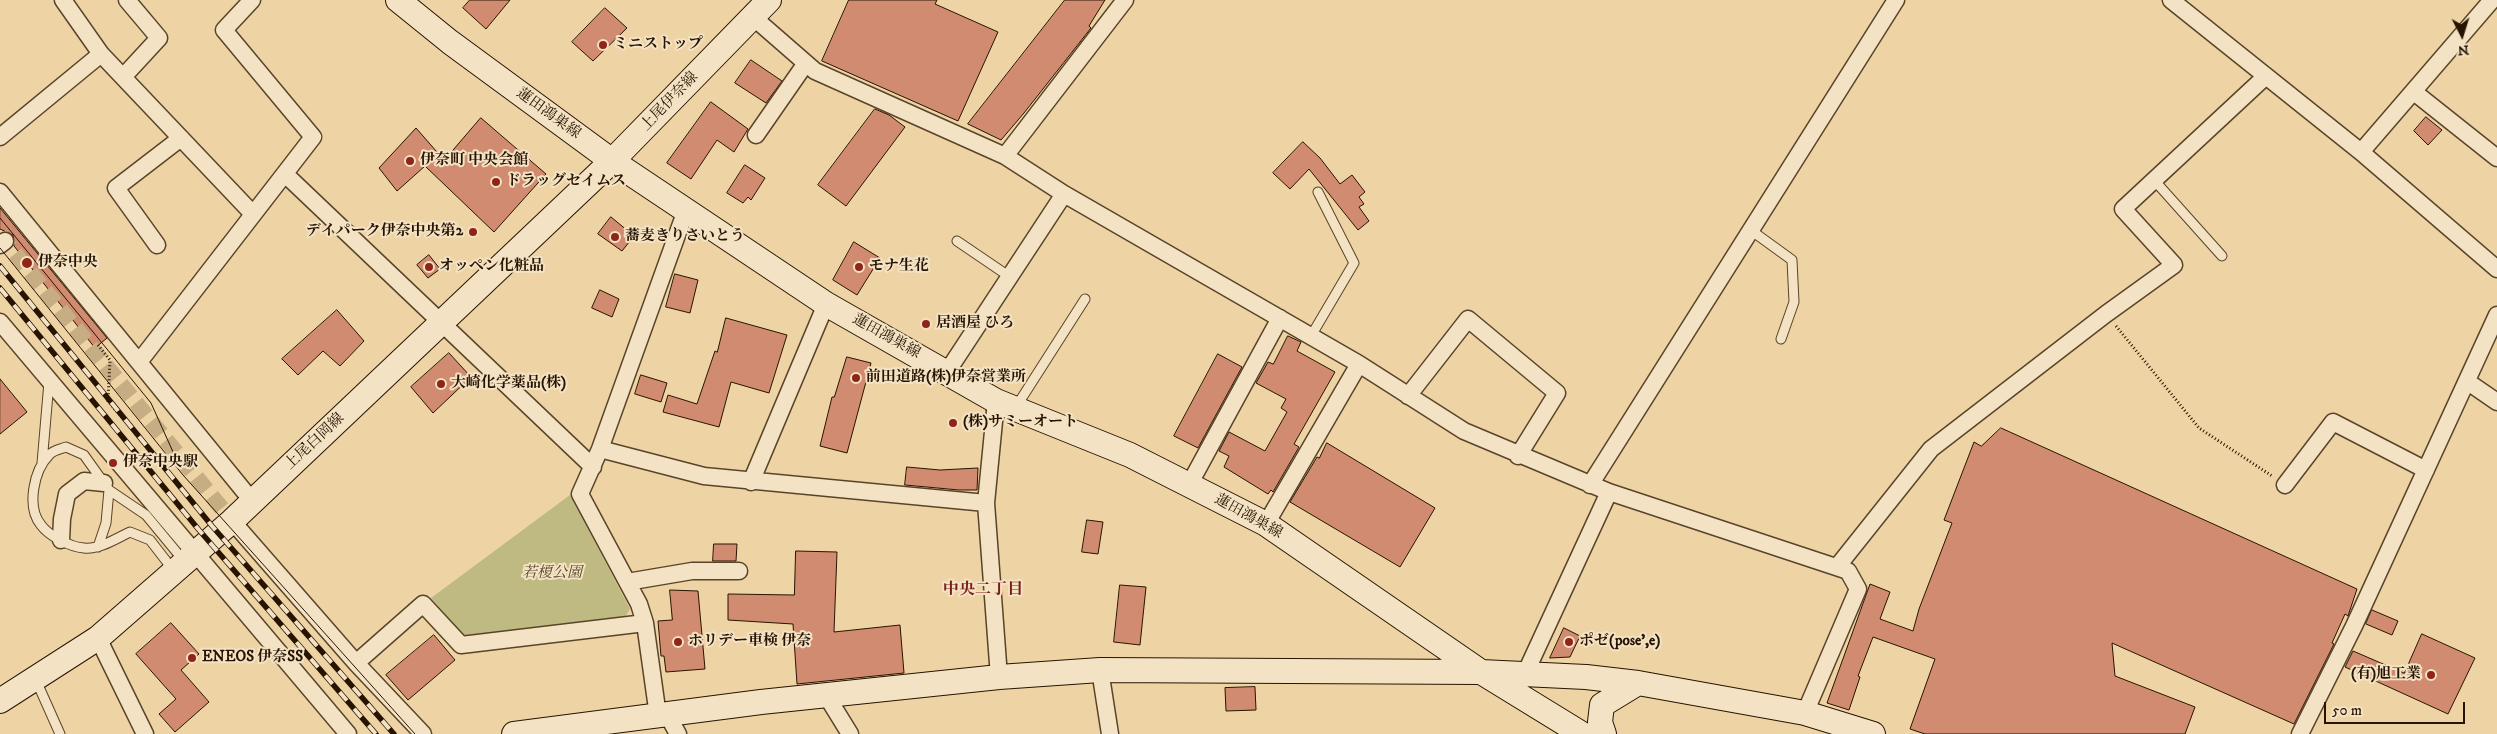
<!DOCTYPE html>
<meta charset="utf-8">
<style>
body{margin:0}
#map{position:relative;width:2497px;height:734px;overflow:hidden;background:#eed3a4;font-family:"IM FELL DW Pica",serif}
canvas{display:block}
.north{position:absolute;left:2437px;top:10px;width:50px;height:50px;-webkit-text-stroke:4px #f4e2c4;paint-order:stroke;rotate:175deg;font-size:14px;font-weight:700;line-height:20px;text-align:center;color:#271400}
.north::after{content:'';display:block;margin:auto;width:18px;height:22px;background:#271400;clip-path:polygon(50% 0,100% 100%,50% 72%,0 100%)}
.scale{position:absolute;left:2324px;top:702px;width:141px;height:22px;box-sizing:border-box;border:2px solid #271400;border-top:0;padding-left:6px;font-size:15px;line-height:18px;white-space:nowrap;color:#271400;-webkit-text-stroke:4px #f4e2c4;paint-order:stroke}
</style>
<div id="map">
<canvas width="2497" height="734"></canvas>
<div class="north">N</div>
<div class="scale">50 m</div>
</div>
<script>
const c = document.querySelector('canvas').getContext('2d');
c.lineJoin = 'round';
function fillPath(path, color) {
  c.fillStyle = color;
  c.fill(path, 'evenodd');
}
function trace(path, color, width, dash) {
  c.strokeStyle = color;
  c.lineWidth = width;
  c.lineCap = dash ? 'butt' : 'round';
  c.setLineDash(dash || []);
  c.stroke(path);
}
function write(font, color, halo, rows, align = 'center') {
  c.font = font + ' "IM FELL DW Pica","Noto Serif JP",serif';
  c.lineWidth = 4;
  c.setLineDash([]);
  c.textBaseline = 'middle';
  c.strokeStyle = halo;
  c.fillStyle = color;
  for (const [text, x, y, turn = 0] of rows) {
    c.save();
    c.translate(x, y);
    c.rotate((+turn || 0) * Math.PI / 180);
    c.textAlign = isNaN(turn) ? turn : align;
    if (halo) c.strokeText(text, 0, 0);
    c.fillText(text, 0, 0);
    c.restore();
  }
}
fillPath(new Path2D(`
 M570 495 630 609 625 617 466 639 431 598Z`), '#bfba81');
const building = new Path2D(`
 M470 0H510L486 29 463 8Z
 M849 0H937L935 4 998 32 958 121 822 61Z
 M1065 0H1105L1089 26 1091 28 1024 113 1001 140 968 124Z
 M605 8 627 28 593 61 572 42Z
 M751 60 782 81 766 103 735 83Z
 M711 102 748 129 734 152 717 140 691 179 667 163Z
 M875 109 889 115 905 127 846 206 818 185Z
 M2426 117 2442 130 2428 145 2414 131Z
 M481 118 546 174 494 232 425 166 397 191 379 168 416 128 444 160Z
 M1303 142 1320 158 1340 184 1352 175 1365 192 1359 197 1364 204 1359 207 1369 221 1358 230 1309 169 1290 189 1273 173Z
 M745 165 765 178 751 200 748 197 743 203 727 193Z
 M0 208 107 338 95 348 14 246 13 235 0 229Z
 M611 217 634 236 622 251 598 234Z
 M854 242 880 258 857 295 833 280Z
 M429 255 440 269 428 278 417 265Z
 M675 274 698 280 690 313 666 307Z
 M600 290 619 299 612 317 592 308Z
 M337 310 364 341 340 366 323 351 298 375 282 359Z
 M726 318 787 335 769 393 731 382 719 427 663 412 668 395 697 404 715 351 717 352Z
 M1288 336 1301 342 1297 351 1335 372 1294 444 1299 447 1273 492 1271 490 1268 494 1224 467 1229 456 1219 451 1229 432 1265 451 1287 412 1281 408 1286 399 1256 383 1268 362 1273 364Z
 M449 353 471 377 433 413 411 387Z
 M1218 354 1242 367 1198 448 1174 436Z
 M847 357 871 363 847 453 820 446 832 397H834Z
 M641 375 667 383 661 402 635 394Z
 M0 379 27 412 0 434Z
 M2001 428 2357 589 2348 616 2345 614 2332 643 2334 644 2294 724 2112 643 2115 676 2195 707 2185 734H1925L1910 729 1935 659 1873 637 1858 676 1860 677 1849 710 1827 703 1870 584 1890 592 1880 619 1913 631 1919 609 1952 523 1944 520 1974 442 1981 446Z
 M1327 443 1435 508 1400 567 1290 502 1317 457 1319 458Z
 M907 467 940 470 978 468 977 490H959L905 485Z
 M1087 520 1103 522 1098 554 1082 552Z
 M714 544H737L736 561H713Z
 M796 551 837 552 834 632 900 625 904 673 797 684 793 624 728 620V594L794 595Z
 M1120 585 1146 587 1140 645 1114 642Z
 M670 590 698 591 705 669 666 672 664 656H661L658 621 672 620Z
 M2372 610 2398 621 2392 635 2366 624Z
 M171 623 199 654 181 670 209 702 175 732 159 714 176 699 136 654Z
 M1564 628 1580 636 1570 657 1550 658Z
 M2422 634 2475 658 2448 714 2345 667 2353 651 2404 673Z
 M434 635 455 660 408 700 386 675Z
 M1255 687 1256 710 1226 711 1225 688Z`);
fillPath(building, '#d18b70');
trace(building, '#271400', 1);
trace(new Path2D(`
 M0 235 232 521`), '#c6ad83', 16, [16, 8]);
const lane = new Path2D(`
 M2154 180 2222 256
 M1752 231 1792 260 1794 302 1781 339
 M957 241 1010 277
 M1311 336 1354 263 1318 192
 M1016 407 1085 299
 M42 463 49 382
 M98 547 106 523 109 490
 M174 571 150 540 130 532C117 538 99 550 84 548 70 547 49 536 41 525 26 507 34 470 49 455 53 450 61 449 66 447L84 455 109 490 146 515 184 561
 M35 678 60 734`);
const street = new Path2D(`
 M63 0 101 54 252 213
 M2171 0 2361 152 2497 269
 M753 17 815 71 1005 156 1064 194 1359 364 1464 431 1609 492 1848 571 1858 589 1805 713
 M123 77 159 38 127 0
 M2414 92 2497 158
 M756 135 806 63
 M0 137 101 54
 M2361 152 2492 0
 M1005 156 1125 0
 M285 174 593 467
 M0 192 253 502
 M0 245 5 241
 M157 245 116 188 181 138
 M0 322 348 734
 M139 362 313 137 224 30 252 0
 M947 372 1064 194
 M2468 382 2497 402
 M1408 396 1468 319 1557 393 1518 456
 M996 401 986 503 999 677
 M600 449 704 476 986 503
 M751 482 826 304
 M1189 485 1280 318
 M1590 485 1896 0
 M2285 485 2333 422 2426 470
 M232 521 356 663 423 734
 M1266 524 1359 364
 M61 540 62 519 67 494 84 481 104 483
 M1837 567 1931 449 2106 314 2174 265 2123 209 2266 76
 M627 582 692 571H739
 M98 638 145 734
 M356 663 423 604 461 645 645 623
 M1100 670 1110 734
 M1525 674 1609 492
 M826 695 850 734
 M667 714 678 734
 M658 716 645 623 639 604 580 494 600 449 686 210
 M2300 734 2354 626 2497 315`);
const secondary = new Path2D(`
 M398 0 450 42 612 161 826 304 996 401 1130 455 1266 524 1481 672 1582 734
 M0 701 98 638 232 521 612 161 769 0
 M514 734 761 702 999 677 1100 670 1481 672 1586 677 1638 683 1805 713 1873 734
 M1604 734 1600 722 1602 705 1638 683`);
trace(lane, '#594429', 11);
trace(street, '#594429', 19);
trace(secondary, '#271400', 26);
trace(new Path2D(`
 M2116 326 2199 428 2272 476
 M98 345 110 360 108 401 126 422`), '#271400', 3, [1, 2.5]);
trace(lane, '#f4e2c4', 9);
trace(street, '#f4e2c4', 16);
trace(secondary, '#f4e2c4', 24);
trace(new Path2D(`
 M0 218 151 403 178 463
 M0 248 183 475 415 734`), '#271400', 1);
const rail = new Path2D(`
 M0 266 212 526 394 734
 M0 288 199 530 376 734`);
trace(rail, '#271400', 5.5);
trace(rail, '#f4e2c4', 4, [11]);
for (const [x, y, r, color] of [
 [603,45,5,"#8f2418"],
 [410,161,5,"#8f2418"],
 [496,182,5,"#8f2418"],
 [473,232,5,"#8f2418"],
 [615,237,5,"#8f2418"],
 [27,263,6,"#8f2418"],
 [429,267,5,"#8f2418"],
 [859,267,5,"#8f2418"],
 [926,324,5,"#8f2418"],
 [856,378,5,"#8f2418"],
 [441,384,5,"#8f2418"],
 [953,423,5,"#8f2418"],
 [113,463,5,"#8f2418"],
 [678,642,5,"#8f2418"],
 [1569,642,5,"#8f2418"],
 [192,658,5,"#8f2418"],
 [2431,675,5,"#8f2418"]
]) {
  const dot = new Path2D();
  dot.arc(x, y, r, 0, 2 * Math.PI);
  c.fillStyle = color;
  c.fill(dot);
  trace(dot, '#f4e2c4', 2);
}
write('bold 15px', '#271400', '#f4e2c4', [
 ["ミニストップ",613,45],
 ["伊奈町 中央会館",420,161],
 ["ドラッグセイムス",506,182],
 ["デイパーク伊奈中央第2",463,232,"right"],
 ["蕎麦きりさいとう",625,237],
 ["伊奈中央",38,263],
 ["オッペン化粧品",439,267],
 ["モナ生花",869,267],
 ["居酒屋 ひろ",936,324],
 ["前田道路(株)伊奈営業所",866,378],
 ["大崎化学薬品(株)",451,384],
 ["(株)サミーオート",963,423],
 ["伊奈中央駅",123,463],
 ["ホリデー車検 伊奈",688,642],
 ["ポゼ(pose',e)",1579,642],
 ["ENEOS 伊奈SS",202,658],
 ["(有)旭工業",2421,675,"right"]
], 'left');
write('15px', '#271400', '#f4e2c4', [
 ["上尾伊奈線",670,102,-46],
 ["蓮田鴻巣線",548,114,36],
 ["蓮田鴻巣線",886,337,29],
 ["上尾白岡線",315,442,-43],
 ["蓮田鴻巣線",1248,517,29]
]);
write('italic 15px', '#554627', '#f4e2c4', [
 ["若榎公園",552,574]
]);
write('bold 16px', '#7a1f14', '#f4e2c4', [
 ["中央二丁目",983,591]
]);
</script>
